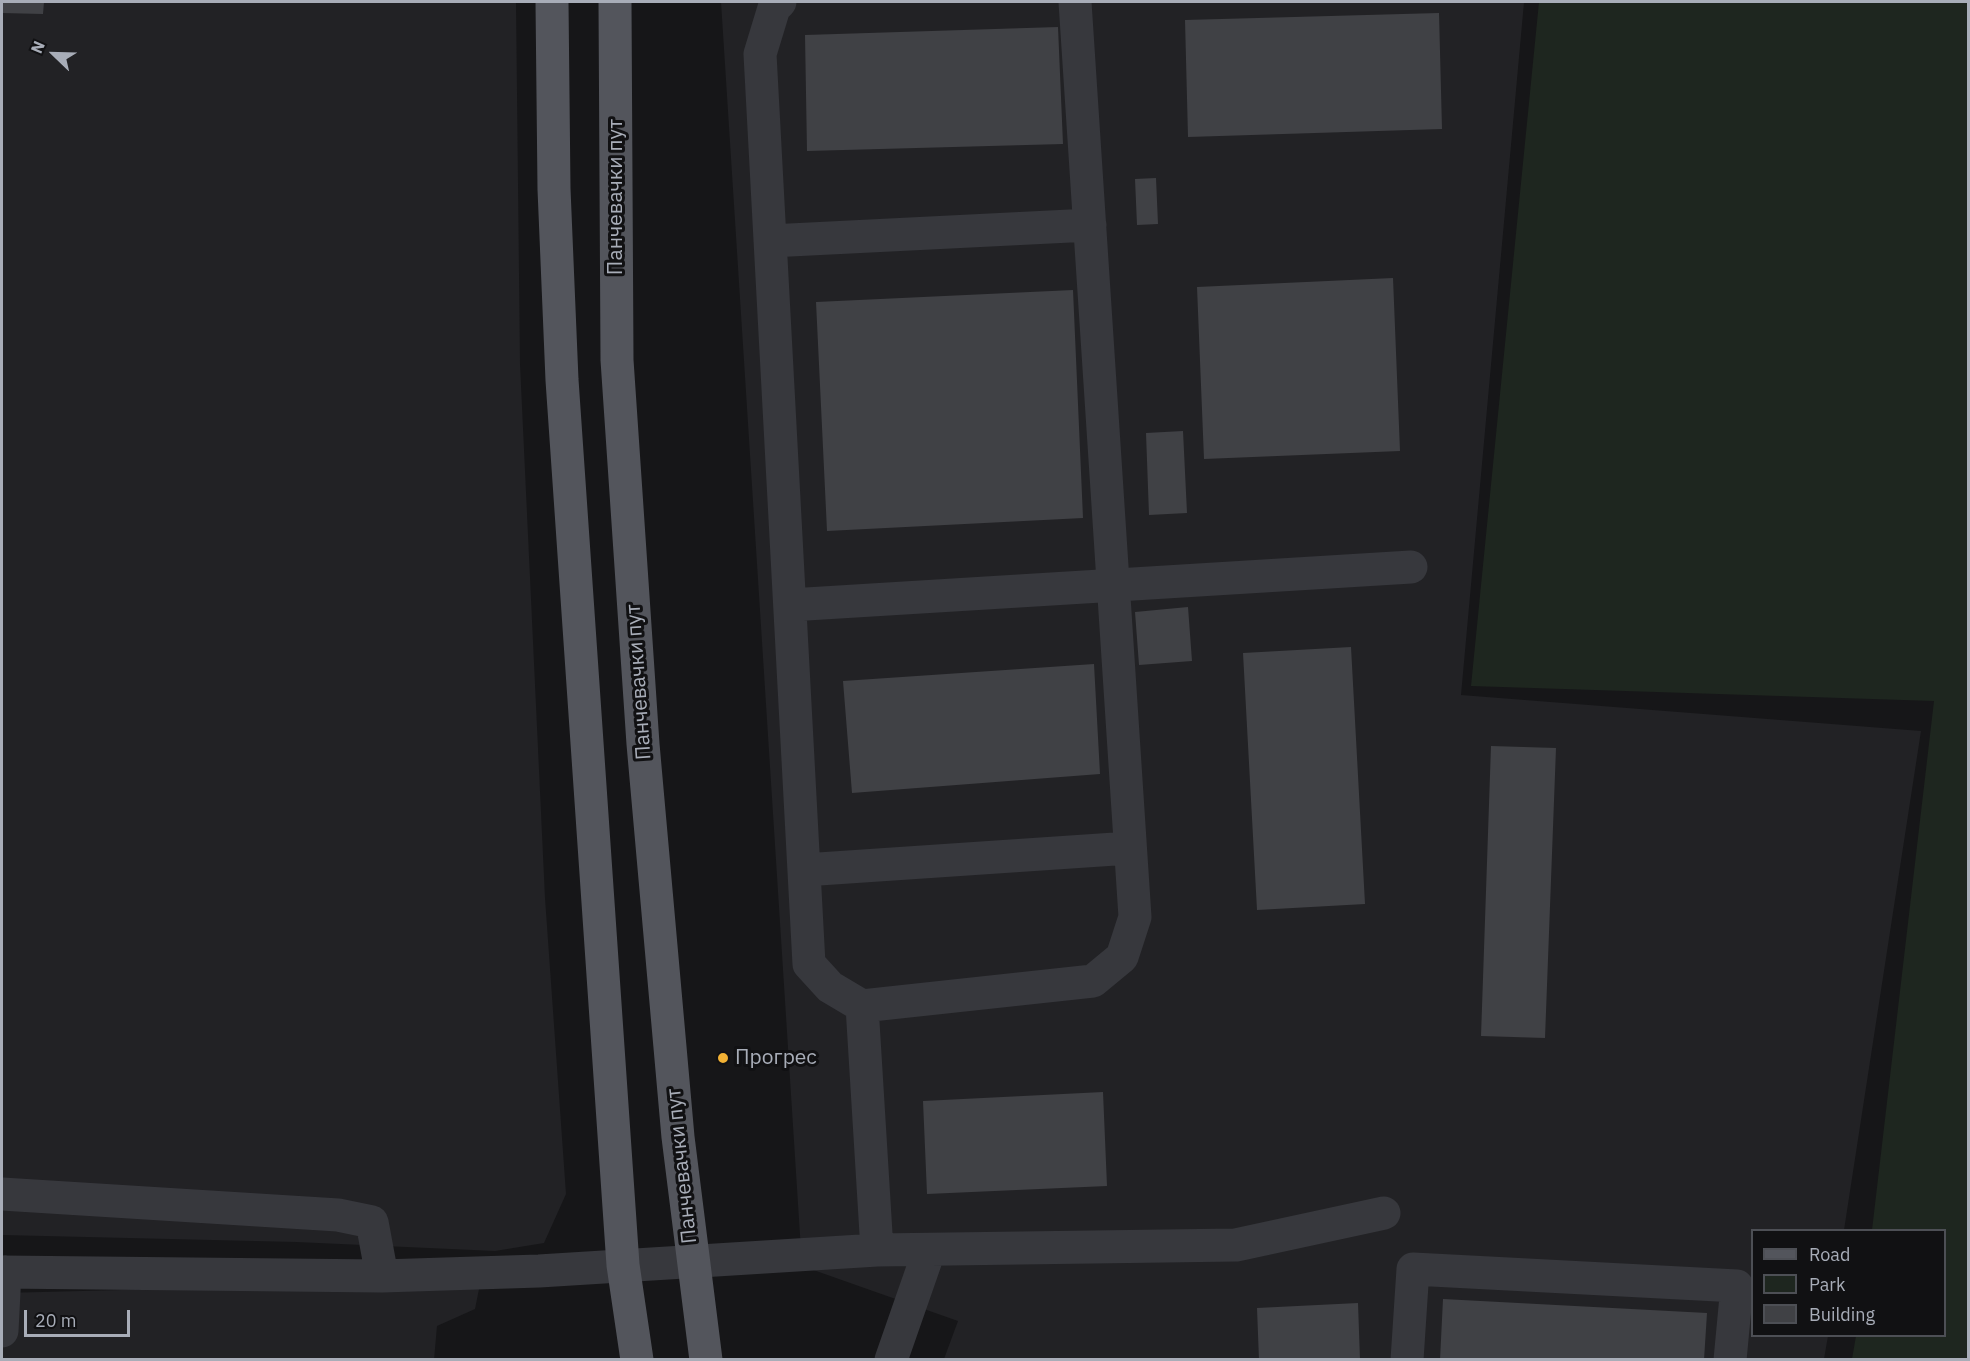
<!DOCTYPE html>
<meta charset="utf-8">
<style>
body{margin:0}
#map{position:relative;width:1970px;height:1361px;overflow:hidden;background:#161618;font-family:"IBM Plex Sans",sans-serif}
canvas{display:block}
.frame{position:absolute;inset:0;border:3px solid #a8adb8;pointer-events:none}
.legend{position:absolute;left:1751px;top:1229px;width:195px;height:108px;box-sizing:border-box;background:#111113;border:2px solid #4d4f55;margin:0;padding:8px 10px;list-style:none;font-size:18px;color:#a8adb8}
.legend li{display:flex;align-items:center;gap:12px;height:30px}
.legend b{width:30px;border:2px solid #4d4f55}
.north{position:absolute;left:24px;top:24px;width:60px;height:60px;-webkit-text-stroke:4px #111113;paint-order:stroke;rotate:293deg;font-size:16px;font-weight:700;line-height:24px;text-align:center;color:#a8adb8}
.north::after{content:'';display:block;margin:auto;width:21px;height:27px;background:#a8adb8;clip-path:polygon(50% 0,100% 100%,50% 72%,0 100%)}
.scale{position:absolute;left:24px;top:1310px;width:106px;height:27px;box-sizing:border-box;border:3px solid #a8adb8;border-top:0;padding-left:8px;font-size:18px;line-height:21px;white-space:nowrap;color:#a8adb8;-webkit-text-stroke:4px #111113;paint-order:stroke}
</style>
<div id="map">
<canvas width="1970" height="1361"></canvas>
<div class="frame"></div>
<ul class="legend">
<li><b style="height:8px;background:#53555c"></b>Road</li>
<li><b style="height:16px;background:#1e261f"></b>Park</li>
<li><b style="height:16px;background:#404145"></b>Building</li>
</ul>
<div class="north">N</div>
<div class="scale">20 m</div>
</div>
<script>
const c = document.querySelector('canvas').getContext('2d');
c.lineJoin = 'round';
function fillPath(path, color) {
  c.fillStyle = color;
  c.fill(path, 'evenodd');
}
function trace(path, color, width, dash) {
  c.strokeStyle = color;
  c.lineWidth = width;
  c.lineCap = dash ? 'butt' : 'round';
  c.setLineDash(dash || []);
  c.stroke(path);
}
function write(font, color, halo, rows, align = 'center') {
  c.font = font + ' "IBM Plex Sans",sans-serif';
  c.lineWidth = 6;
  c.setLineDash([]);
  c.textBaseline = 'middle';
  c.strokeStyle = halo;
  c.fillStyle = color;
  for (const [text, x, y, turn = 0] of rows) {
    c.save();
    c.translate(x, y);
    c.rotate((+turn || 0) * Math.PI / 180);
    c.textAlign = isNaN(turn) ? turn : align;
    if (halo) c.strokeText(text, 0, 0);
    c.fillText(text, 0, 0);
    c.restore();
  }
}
fillPath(new Path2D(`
 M2 2H516L520 364 545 898 566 1194 544 1243 495 1251 296 1242 2 1235Z
 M721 2H1524L1461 695 1921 731 1844 1230H1752V1336H1828L1824 1359H944L958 1321 802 1266Z
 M440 1282 480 1284 475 1309 437 1326 434 1360 2 1359V1293Z`), '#222225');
fillPath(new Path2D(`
 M1539 2H1968V1359H1852L1856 1336H1944V1230H1872L1934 701 1471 686Z`), '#1e261f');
fillPath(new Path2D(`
 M2 2H44L43 14 2 13Z
 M1439 13 1442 129 1188 137 1185 20Z
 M1058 27 1063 144 807 151 805 35Z
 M1156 178 1158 224 1137 225 1135 179Z
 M1393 278 1400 451 1204 459 1197 287Z
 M1073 290 1083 518 827 531 816 302Z
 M1183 431 1187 513 1149 515 1146 433Z
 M1188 607 1192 661 1139 665 1135 612Z
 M1351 647 1365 904 1257 910 1243 653Z
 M1094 664 1100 774 852 793 843 681Z
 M1491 746 1556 748 1545 1038 1481 1036Z
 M1103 1092 1107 1186 927 1194 923 1101Z
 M1443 1299 1707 1313 1704 1360H1440Z
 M1358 1303 1360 1360H1259L1257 1308Z`), '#404145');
trace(new Path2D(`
 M780 2 774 8 760 54 809 964 830 987 862 1006 1093 981 1122 957 1135 917 1075 2
 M770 241 1090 225
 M790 605 1411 567
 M804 870 1130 848
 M862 1006 877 1250
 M2 1194 338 1215 372 1222 382 1276
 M2 1272 382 1276 539 1271 877 1250 1236 1245 1384 1213
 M2 1331 5 1272
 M891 1360 929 1251
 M1407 1360 1413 1269 1737 1286 1730 1360`), '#37383d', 33);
trace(new Path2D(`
 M552 2 554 189 562 380 623 1265 637 1360
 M615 2 617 360 643 744 678 1137 706 1360`), '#53555c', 33);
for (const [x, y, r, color] of [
 [723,1058,6,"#f2b134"]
]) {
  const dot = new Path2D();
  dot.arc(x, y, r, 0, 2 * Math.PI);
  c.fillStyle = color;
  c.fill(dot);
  trace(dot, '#111113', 2);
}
write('21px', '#a8adb8', '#111113', [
 ["Панчевачки пут",616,197,-90],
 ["Панчевачки пут",639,682,-94],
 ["Панчевачки пут",682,1166,-96]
]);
write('21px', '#a8adb8', '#111113', [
 ["Прогрес",735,1058]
], 'left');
</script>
